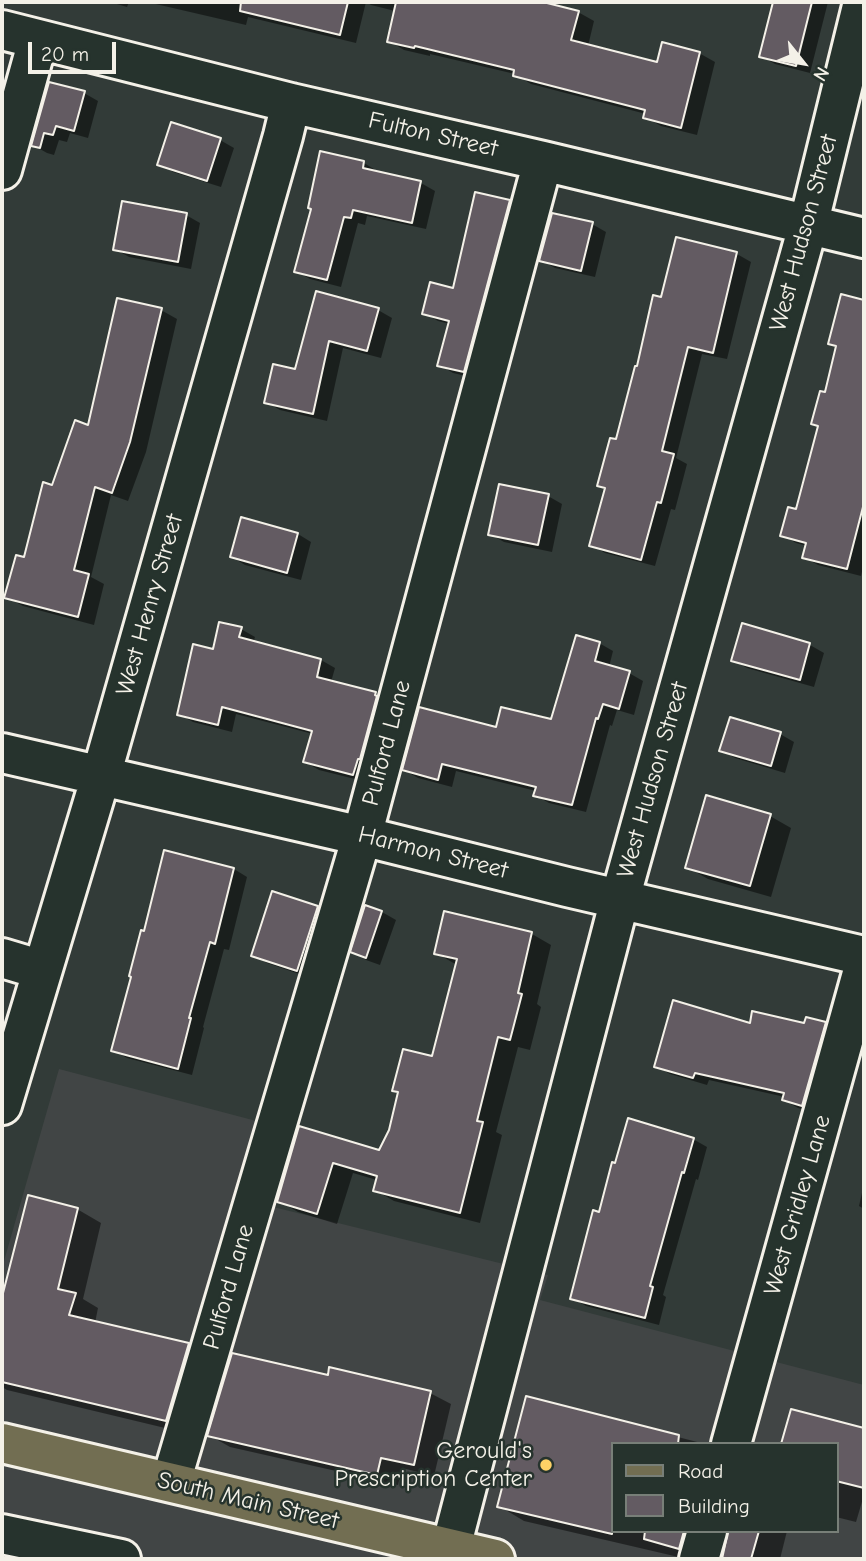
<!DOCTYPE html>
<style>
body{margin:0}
#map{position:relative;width:866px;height:1561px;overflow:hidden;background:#323b38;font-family:"Comic Neue",sans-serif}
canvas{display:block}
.frame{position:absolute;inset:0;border:4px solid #f4f1e8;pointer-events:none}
.legend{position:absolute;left:611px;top:1442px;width:228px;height:91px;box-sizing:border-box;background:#26332d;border:2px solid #787f78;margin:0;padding:9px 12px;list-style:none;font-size:21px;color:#f4f1e8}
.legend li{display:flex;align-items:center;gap:14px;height:35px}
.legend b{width:35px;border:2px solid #787f78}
.north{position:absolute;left:768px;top:28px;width:70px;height:70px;-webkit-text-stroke:5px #26332d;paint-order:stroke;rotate:121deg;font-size:19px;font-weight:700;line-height:28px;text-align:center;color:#f4f1e8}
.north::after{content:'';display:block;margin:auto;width:24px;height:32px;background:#f4f1e8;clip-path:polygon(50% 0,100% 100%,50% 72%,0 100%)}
.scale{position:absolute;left:28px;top:42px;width:88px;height:32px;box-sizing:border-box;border:4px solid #f4f1e8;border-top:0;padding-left:9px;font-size:21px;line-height:24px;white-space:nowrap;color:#f4f1e8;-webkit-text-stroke:5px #26332d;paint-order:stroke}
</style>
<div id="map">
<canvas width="866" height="1561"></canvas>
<div class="frame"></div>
<ul class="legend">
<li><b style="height:9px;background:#726e52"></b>Road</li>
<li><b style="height:19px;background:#635b62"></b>Building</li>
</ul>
<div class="north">N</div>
<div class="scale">20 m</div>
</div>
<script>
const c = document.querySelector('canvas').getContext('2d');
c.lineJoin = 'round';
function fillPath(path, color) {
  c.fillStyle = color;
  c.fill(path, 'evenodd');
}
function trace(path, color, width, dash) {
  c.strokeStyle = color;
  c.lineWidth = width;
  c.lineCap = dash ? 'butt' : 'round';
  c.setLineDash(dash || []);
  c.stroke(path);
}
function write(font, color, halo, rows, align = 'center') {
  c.font = font + ' "Comic Neue",sans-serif';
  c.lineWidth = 5;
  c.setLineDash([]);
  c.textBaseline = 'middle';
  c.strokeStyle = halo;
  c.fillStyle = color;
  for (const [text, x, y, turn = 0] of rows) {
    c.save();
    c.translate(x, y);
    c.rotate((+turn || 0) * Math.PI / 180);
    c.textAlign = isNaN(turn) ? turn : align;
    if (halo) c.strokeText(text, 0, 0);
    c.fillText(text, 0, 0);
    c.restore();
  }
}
fillPath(new Path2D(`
 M59 1069 264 1123 241 1199 548 1275 540 1300 864 1385V1559H2V1268ZM612 1444H836V1531H612Z`), '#414545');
fillPath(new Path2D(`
 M110 2H129L127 7Z
 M147 2H502L531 9 533 2H536L578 12 594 21 588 46 659 64 699 53 715 62 697 135 661 126 645 117 646 114 531 84 515 74 430 54V56L404 50 389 41 395 11 371 5 366 2 356 43 248 17 246 25Z
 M776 2H828L810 73 775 64 761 56Z
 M50 84 84 93 98 101 88 138 70 133 67 142 59 140 54 155 47 153 33 145Z
 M220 140 234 148 221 187 173 172 160 164Z
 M364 163 377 171V173L421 183 435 191 426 229 367 216 365 225 358 223 341 287 310 279 296 271Z
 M509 201 523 209 478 379 453 373 440 365 450 324 438 321 424 313 454 290Z
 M186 215 200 223 191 269 129 257 115 249Z
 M592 224 606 232 595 277 555 268 541 260Z
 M677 239 737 254 751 262 727 359 702 354 676 458 687 464 675 510 671 509 655 566 605 553 591 545 606 490 599 486 617 442 638 368 663 299Z
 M317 293 378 310 392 318 381 358 343 348 327 421 280 410 266 402 296 371Z
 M842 296 864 302V563L861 576 818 565 804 557 807 546 796 543 782 535 798 512 838 348 830 343Z
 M161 310 177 319 146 452 128 501 111 495 91 577 104 584 94 625 23 606 6 597 25 559 53 487Z
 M548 496 562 504 552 552 504 542 490 534Z
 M298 534 311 542 301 580 245 565 232 557Z
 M743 626 810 645 824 653 814 687 747 668 733 660Z
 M241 629 255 637 253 643 321 660 335 668 331 682 375 693 389 701 367 782 319 770 305 762 313 734 236 714 232 732 193 722 179 714 214 651Z
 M599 643 613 651 609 667 629 673 643 681 634 715 617 710 612 726 610 725 586 812 549 803 535 795 536 791 456 771 452 787 418 778 404 770 497 729 553 721Z
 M780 734 794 742 785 773 735 758 721 750Z
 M708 798 770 816 791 828 771 897 708 879 687 867Z
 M234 869 247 877 229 950 224 949 203 1027 204 1028 192 1075 127 1058 113 1050Z
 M273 893 318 908 332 916 311 978 267 963 253 955Z
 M366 907 382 912 396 920 380 965 366 960 352 952Z
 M532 934 551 945 537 1004 541 1007 530 1050 518 1047 496 1132 502 1135 480 1223 394 1201 375 1190 377 1180 353 1173 337 1224 298 1212 279 1201 300 1128 380 1152 390 1131 400 1093 394 1090 433 1058 457 965 436 953Z
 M825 1024 839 1032 816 1113 798 1108 784 1100 785 1097 709 1080 707 1085 670 1074 656 1066 751 1025Z
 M693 1139 707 1147 698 1180 696 1179 663 1295 666 1297 659 1325 586 1306 572 1298 600 1214Z
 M864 1184V1209L859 1206Z
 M29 1197 77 1209 101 1223 83 1299 98 1308 95 1323 189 1345 212 1358 190 1434 7 1390 2 1387V1304Z
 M329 1377 430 1393 451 1404 434 1476 402 1468 398 1485 230 1447 209 1435Z
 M527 1398 705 1444H612V1531H716L687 1559 524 1521 499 1506Z
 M792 1411 864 1430V1495L856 1522 836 1517V1444Z
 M730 1531H787L780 1559H724Z`), '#0007');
const building = new Path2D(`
 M241 2H348L340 35 240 11Z
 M396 2H543L579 11 571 40 657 62 662 42 700 52 681 128 643 118 645 110 513 76 514 70 415 46 414 48 387 42Z
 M773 2H812L796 66 759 57Z
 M49 82 85 91 74 131 56 126 53 135 44 133 40 148 31 146Z
 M171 122 221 138 207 181 157 165Z
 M320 151 364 161 363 168 421 181 412 223 353 210 351 218 344 217 327 280 294 272 311 209 308 208Z
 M475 192 510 200 464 372 437 366 449 321 422 314 430 282 453 288Z
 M122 201 187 213 178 262 113 250Z
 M552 213 593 222 581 271 539 261Z
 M676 237 737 252 713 353 688 347 662 451 674 454 661 503 657 502 641 560 589 546 605 488 597 486 610 438 616 439 635 366H637L653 295 661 297Z
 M316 291 379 308 367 351 329 341 313 414 264 403 273 364 295 369Z
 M841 294 864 300V503L847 569 802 558 806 543 780 536 788 507 796 509 818 426 811 424 820 391 825 392 836 346 828 344Z
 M117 298 162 308 130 442 112 493 95 487 74 570 89 574 78 617 4 598 16 555 24 557 43 482 52 485 75 420 88 425Z
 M499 484 549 494 538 545 488 535Z
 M241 517 298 533 287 573 230 557Z
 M219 622 242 627 239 637 321 659 317 677 376 692 375 695 377 696 360 759H358L353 775 303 762 312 731 222 707 218 725 177 715 193 644 213 649Z
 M742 623 810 643 800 680 731 661Z
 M576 635 600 642 595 661 630 671 619 709 603 704 598 719 596 718 572 805 533 796 536 787 442 764 438 780 402 770 419 707 496 727 501 707 551 719Z
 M730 717 781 732 771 766 719 751Z
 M706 795 771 814 750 886 685 868Z
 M164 850 234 868 215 944 210 942 189 1018H191L178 1069 111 1051 131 977 129 976 141 930 144 931Z
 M272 891 318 906 297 971 251 956Z
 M365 905 382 911 366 958 350 952Z
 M444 911 532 932 518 993 522 994 510 1040 498 1037 477 1121 483 1122 460 1213 373 1191 377 1176 333 1163 317 1214 277 1202 299 1126 379 1150 389 1130 398 1092 392 1091 403 1049 432 1056 457 959 434 954Z
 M673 1000 750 1023 752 1011 804 1023 806 1017 826 1022 802 1106 782 1100 784 1093 695 1073 693 1078 654 1067Z
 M628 1118 694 1138 684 1173 682 1172 650 1286 653 1287 645 1318 570 1299 593 1210 599 1212 612 1162 615 1163Z
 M28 1195 78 1208 58 1289 76 1293 69 1315 189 1343 166 1421 2 1382V1297Z
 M232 1353 328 1375 329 1367 431 1391 414 1465 381 1458 377 1475 207 1436Z
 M526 1396 679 1435 678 1444H612V1534L497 1507Z
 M791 1409 864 1428V1488L836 1481V1444H781Z
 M645 1531H684L679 1549 644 1539Z
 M728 1531H759L751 1559H722Z`);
fillPath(building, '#635b62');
trace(building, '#f4f1e8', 2);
const minor = new Path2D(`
 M2 30 291 103 543 161 864 238
 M2 170 38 40
 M2 753 362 836 567 887 864 956
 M2 958 42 970
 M2 1105 101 776 283 136 291 103
 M731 1444 864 966
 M171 1482 362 836 543 161
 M2 1534 121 1559
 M448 1559 620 899 808 226 863 2
 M699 1559 707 1531`);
const major = new Path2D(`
 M2 1443 495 1559`);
trace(minor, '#f4f1e8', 44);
trace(major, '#f4f1e8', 44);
trace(minor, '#26332d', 38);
trace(major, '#726e52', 38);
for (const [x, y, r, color] of [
 [546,1465,7,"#ffd166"]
]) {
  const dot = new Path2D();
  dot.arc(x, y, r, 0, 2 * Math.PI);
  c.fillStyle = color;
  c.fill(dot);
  trace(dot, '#26332d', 2.5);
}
write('24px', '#f4f1e8', '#26332d', [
 ["Fulton Street",433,135,13],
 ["West Hudson Street",804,233,-75],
 ["West Henry Street",150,605,-74],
 ["Pulford Lane",387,743,-75],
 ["West Hudson Street",653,780,-74],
 ["Harmon Street",433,853,14],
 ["West Gridley Lane",798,1205,-74],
 ["Pulford Lane",229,1287,-74],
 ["South Main Street",248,1501,13]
]);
write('24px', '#f4f1e8', '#26332d', [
 ["Gerould's",532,1451],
 ["Prescription Center",532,1479]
], 'right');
</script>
